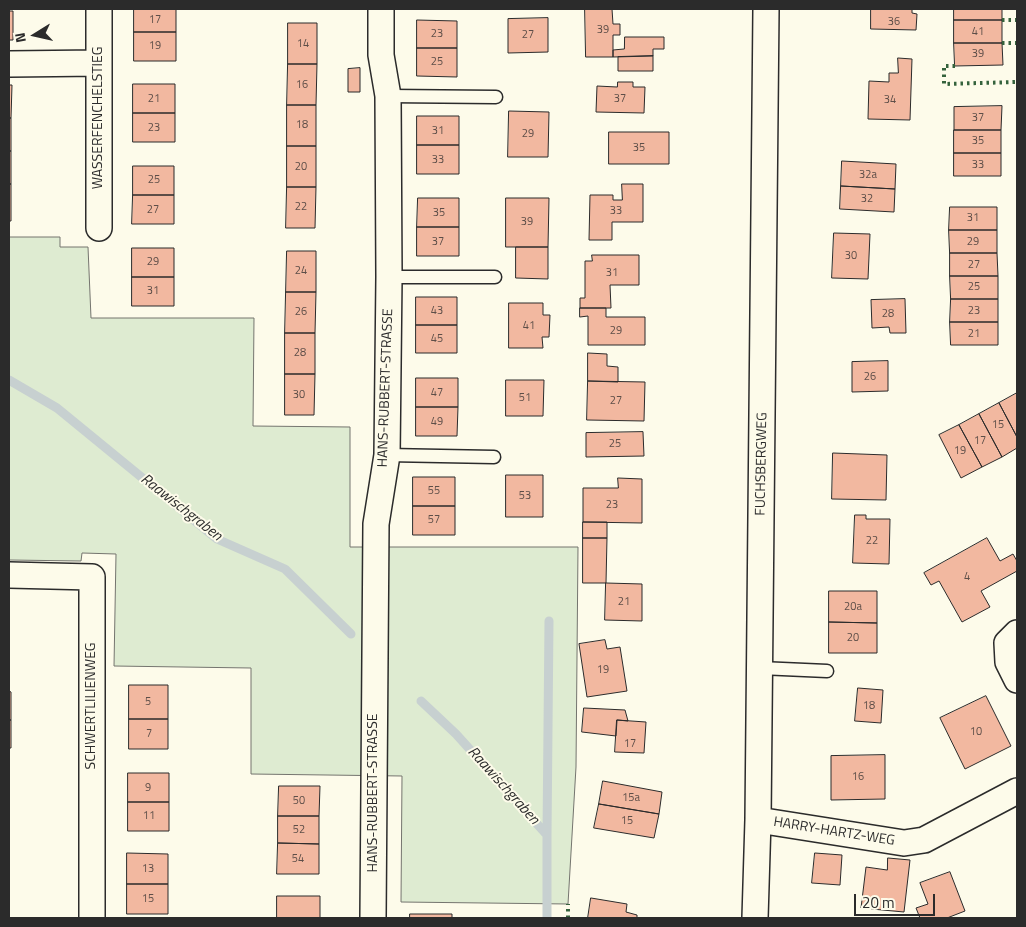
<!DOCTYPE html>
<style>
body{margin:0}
#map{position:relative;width:1026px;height:927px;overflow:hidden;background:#fdfbea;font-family:"Titillium Web",sans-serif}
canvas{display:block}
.frame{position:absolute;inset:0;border:10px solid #2b2b2b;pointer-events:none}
.north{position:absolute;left:10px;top:10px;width:50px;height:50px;-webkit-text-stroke:4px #fdfbea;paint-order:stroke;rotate:260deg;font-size:14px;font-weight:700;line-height:20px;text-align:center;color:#2b2b2b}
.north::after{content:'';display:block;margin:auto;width:18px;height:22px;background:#2b2b2b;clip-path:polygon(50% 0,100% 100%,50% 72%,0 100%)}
.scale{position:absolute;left:854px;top:894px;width:81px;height:22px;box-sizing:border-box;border:2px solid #2b2b2b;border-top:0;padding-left:6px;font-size:15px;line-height:18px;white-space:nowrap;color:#2b2b2b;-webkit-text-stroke:4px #fdfbea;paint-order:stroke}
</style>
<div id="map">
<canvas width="1026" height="927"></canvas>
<div class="frame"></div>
<div class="north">N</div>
<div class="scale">20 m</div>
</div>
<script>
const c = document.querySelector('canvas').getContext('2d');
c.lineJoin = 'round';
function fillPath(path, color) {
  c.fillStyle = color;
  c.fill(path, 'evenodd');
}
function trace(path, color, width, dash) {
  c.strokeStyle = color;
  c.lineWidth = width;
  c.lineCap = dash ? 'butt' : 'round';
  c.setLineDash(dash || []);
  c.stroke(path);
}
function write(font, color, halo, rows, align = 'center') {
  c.font = font + ' "Titillium Web",sans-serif';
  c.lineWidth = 4;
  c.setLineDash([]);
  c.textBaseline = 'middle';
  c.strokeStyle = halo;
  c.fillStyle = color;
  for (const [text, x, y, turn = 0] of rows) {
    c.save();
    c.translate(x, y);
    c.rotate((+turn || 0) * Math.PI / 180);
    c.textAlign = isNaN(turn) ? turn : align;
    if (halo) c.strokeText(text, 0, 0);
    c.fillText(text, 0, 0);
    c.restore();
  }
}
const green = new Path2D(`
 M9 237H60V247H88L91 318H254L253 426 350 427V547H578L576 767 568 904 401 902 402 776 251 774V668L114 666 116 554 82 553 81 561 9 560Z`);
fillPath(green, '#deebd1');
trace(green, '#74746e', 1);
trace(new Path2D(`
 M9 380 57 408 217 539 285 569 351 634
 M421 701 456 734 547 835V918
 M547 835 549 621`), '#c7d0d0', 9);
const building = new Path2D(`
 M134 9H176V32H134Z
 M585 9H612L613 24H620V35H613V57H586Z
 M871 9H912V13L917 14 916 30 871 29Z
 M954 9H1002V20H954Z
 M9 11H13V40H9Z
 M548 18V52L508 53V19Z
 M417 20 457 21V48H417Z
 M954 20H1002V43H954Z
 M288 23H317V64H288Z
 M134 32H176V61H134Z
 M625 37H664V49H653V56L613 57V50L624 49Z
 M954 43H1002L1003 65 955 66Z
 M417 48H457V77L417 76Z
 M653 56V71H618V57Z
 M898 58 912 59 910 120 868 119 869 81 889 82V73H898Z
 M288 64H317L316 105H287Z
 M360 68V92H348V69Z
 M618 82H633V87H645L644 113 596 112 597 86 617 87Z
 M133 84H175V113H133Z
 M9 85H12L11 118H9Z
 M287 105H316V146H287Z
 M1002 106 1001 130H954V107Z
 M509 111 549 112 548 157H508Z
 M133 113H175V142H133Z
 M417 116H459V145H417Z
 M9 118H11V151H9Z
 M954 130H1001V153H954Z
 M609 132H669V164H609Z
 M417 145H459V174H417Z
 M287 146H316V187H287Z
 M9 151H11V184H9Z
 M954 153H1001V176H954Z
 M842 161 896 164 895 189 841 186Z
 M133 166H174V195H133Z
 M9 184H11V221H9Z
 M622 184H643V222H612V240H589L590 195H613V200H622Z
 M841 186 895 189 894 212 840 209Z
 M287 187H316L315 228H286Z
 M133 195H174V224H132Z
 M418 198H459V227H417Z
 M506 198H549L548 247H506Z
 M950 207H997V230H949Z
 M417 227H459V256H417Z
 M949 230H997V253H950Z
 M834 233 870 234 868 279 832 278Z
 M516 247H548V279L516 278Z
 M132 248H174V277H132Z
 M287 251H316V292H286Z
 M950 253H997L998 276H950Z
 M592 255H639V285H610L611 308H580V298H585V261H592Z
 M950 276H998V299H951Z
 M132 277H174V306H132Z
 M286 292H316L315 333H285Z
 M416 297H457V325H416Z
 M905 299 906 333H890L889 327 872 328 871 300Z
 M951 299H998V322H950Z
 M509 303H543V315H550L549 337H542L543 348H509Z
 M580 308H606V317H645V345H588V316L580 317Z
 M950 322H998V345H951Z
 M416 325H457V353H416Z
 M285 333H315V374H285Z
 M588 353 607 354V366L618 367V382L588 381Z
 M888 361V391L852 392V362Z
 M285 374H315L314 415H285Z
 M416 378H458V407H416Z
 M506 380H544L543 416H506Z
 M588 381 645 382 644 421 587 420Z
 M1017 393V437L999 403Z
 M999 403 1017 437V448L1002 457 979 414Z
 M416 407H458L457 436H416Z
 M979 414 1002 457 982 467 959 425Z
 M959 425 982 467 961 478 939 435Z
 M643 432 644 456 586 457V433Z
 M833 453 887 455 886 500 832 499Z
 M506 475H543V517H506Z
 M413 477H455V506H413Z
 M618 478 642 479V523L583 522V488H618Z
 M413 506H455V535H413Z
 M855 515H866V519H890L889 564 853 563Z
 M583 522H607V538H583Z
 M583 538H607L606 583H583Z
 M987 538 1000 561 1013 554 1017 561V571L981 591 990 607 962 622 939 581 931 585 924 573Z
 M606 583 642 584V621L605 620Z
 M829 591H877V623L829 622Z
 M829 622 877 623V653H829Z
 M605 640 607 649 620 647 627 691 587 697 579 644Z
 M129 685H168V719H129Z
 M858 688 883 690 881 723 855 721Z
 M9 691 11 692V720H9Z
 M986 696 1011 746 965 769 940 718Z
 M584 708 625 710 628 721 617 720 616 736 582 732Z
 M129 719H168V749H129Z
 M9 720H11V748H9Z
 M617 720 646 722 644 753 615 752Z
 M885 755V799L831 800V756Z
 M128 773H169V802H128Z
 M603 781 662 792 659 814 599 804Z
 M279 786H320L319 816H278Z
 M128 802H169V831H128Z
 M599 804 659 814 654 838 594 828Z
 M278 816H319V844L278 843Z
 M278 843 319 844V874H277Z
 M127 853 168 854V884H127Z
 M815 853 842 855 840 885 812 883Z
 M888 858 910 860 904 912 861 908 866 867 887 870Z
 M950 872 965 911 947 918H920L916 908 928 904 920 883Z
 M127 884H168V914H127Z
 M277 896H320V918H277Z
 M591 898 627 904 626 912 637 915V918H588Z
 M410 914H452V918H410Z`);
fillPath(building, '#f2b8a0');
trace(building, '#2b2b2b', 1);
const service = new Path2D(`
 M388 96 496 97
 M389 277H495
 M387 455 494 457
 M760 668 827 671`);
const minor = new Path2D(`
 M9 64 99 63
 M99 228V9
 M9 575 92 577V918
 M1017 633 1007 643 1008 662 1017 680
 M758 820 904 843 924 840 1017 791
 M373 918 376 524 387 455 389 277 388 96 381 55V9
 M755 918 758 820 766 9`);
trace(service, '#2b2b2b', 15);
trace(minor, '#2b2b2b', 28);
trace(service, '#fdfbea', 12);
trace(minor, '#fdfbea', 25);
trace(new Path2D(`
 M1002 20H1017
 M1002 43H1017
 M955 66H944V84L1017 82
 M568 918V904`), '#34623c', 4, [2.5, 4]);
write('11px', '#5d4e48', null, [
 ["17",155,20],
 ["36",894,22],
 ["39",603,30],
 ["41",978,32],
 ["23",437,34],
 ["27",528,35],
 ["14",303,44],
 ["19",155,46],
 ["39",978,54],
 ["25",437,62],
 ["16",302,85],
 ["21",154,99],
 ["37",620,99],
 ["34",890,100],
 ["37",978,118],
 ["18",302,125],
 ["23",154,128],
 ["31",438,131],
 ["29",528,134],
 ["35",978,141],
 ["35",639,148],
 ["33",438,160],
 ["33",978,165],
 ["20",301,167],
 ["32a",868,175],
 ["25",154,180],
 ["32",867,199],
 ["22",301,207],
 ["27",153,210],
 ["33",616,211],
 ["35",439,213],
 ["31",973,218],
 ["39",527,222],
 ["37",438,242],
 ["29",973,242],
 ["30",851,256],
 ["29",153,262],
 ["27",974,265],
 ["24",301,271],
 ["31",612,273],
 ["25",974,287],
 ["31",153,291],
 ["43",437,311],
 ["23",974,311],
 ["26",301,312],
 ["28",888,314],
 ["41",529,326],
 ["29",616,331],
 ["21",974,334],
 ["45",437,339],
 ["28",300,353],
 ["26",870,377],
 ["47",437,393],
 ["30",299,395],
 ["51",525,398],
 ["27",616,401],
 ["49",437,422],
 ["15",998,425],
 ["17",980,441],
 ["25",615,444],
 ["19",960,451],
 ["55",434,491],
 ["53",525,496],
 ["23",612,505],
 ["57",434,520],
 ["22",872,541],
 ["4",967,577],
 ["21",624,602],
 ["20a",853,607],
 ["20",853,638],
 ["19",603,670],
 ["5",148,702],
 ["18",869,706],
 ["10",976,732],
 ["7",149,734],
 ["17",630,744],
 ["16",858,777],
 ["9",148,788],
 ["15a",631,798],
 ["50",299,801],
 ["11",149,816],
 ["15",627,821],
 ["52",299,830],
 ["54",298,859],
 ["13",148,869],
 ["15",148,899]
]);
write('14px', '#2b2b2b', '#fdfbea', [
 ["WASSERFENCHELSTIEG",99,118,-90],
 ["HANS-RUBBERT-STRASSE",386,388,-88],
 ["FUCHSBERGWEG",762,464,-89],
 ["SCHWERTLILIENWEG",92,706,-90],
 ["HANS-RUBBERT-STRASSE",374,793,-90],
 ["HARRY-HARTZ-WEG",834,832,9]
]);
write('italic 15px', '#2b2b2b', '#fdfbea', [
 ["Raawischgraben",181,508,38],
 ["Raawischgraben",503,786,48]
]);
</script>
